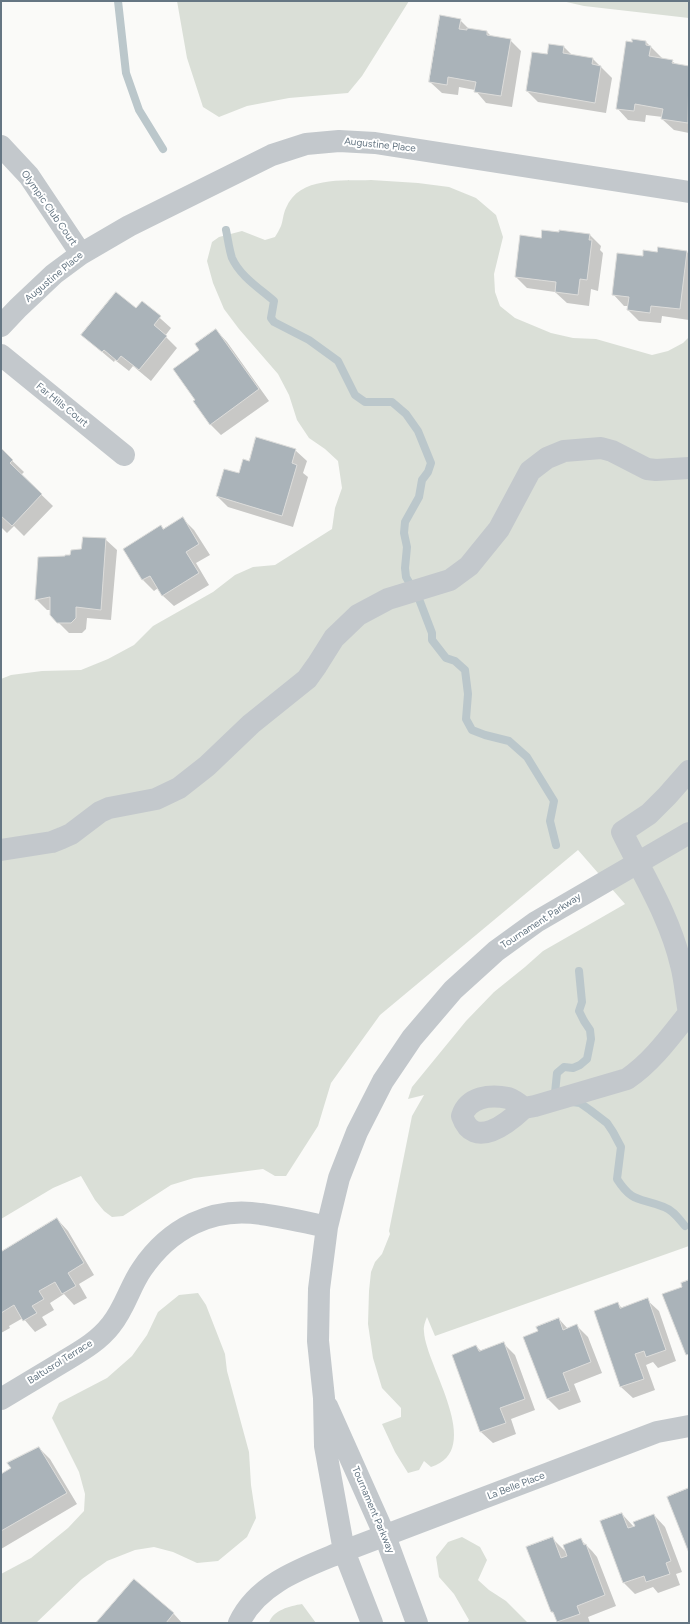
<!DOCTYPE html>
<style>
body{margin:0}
#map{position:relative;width:690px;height:1624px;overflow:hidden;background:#fafaf8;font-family:Figtree,sans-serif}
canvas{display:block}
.frame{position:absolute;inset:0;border:2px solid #657683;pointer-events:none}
</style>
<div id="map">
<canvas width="690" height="1624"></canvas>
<div class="frame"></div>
</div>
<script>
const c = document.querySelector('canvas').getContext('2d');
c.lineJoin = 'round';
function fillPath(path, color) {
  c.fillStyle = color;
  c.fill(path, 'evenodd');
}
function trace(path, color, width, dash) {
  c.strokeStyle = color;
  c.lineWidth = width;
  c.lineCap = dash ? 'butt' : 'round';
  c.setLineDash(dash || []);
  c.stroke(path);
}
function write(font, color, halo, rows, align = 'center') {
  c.font = font + ' Figtree,sans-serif';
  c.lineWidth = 4;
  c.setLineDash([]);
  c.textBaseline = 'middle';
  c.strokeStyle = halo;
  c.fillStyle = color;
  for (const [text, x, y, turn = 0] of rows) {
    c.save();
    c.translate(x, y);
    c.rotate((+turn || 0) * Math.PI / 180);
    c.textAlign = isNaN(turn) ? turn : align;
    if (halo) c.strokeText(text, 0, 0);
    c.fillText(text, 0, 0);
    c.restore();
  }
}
fillPath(new Path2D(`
 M177 1H409L362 76 348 93 289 98 247 106 219 117 203 107 187 58Z
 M562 1H689V18L584 6Z
 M371 180 418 183 449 187 476 198 496 215 503 237 494 274 495 292 500 306 515 318 551 333 573 338 596 339 652 355 668 351 683 343 689 337V1246L435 1336 427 1317C425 1322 423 1327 424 1332 426 1366 486 1450 431 1467L424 1461 419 1470 408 1473 395 1452 382 1424 401 1417V1408L382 1388 373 1358 368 1324 369 1291 371 1272 375 1262 382 1254 390 1234 389 1231 412 1116 424 1095 408 1099 412 1087 466 1021 494 992 525 967 543 951 625 904 578 850 380 1015 331 1083 318 1126 286 1176H275L263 1169 194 1178 171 1185 123 1216 112 1217 104 1211 95 1200 81 1176 53 1188 1 1219V679L11 675 42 671 81 670 108 659 134 645 153 626 213 592 235 575 253 567 275 565 332 529 335 508 342 488 338 461 325 449 309 438 297 420 289 395 278 374 239 329 224 309 213 283 207 261 212 242 219 237 242 231 265 240 275 237C277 234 279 230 281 226 283 221 283 214 286 208 299 176 343 181 371 180Z
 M198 1293 206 1305 225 1354 227 1371 249 1452 251 1485 256 1518 247 1537 218 1561 197 1563 173 1552 154 1547 135 1550 107 1561 82 1579 36 1623H1V1574L31 1558 68 1528 84 1511 85 1494 79 1472 52 1418 59 1403 107 1378 132 1356 147 1335 158 1312 179 1295Z
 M462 1537 480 1547 487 1560 478 1580 489 1590 506 1601 528 1623H467L469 1620 454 1594 439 1577 436 1557 448 1542Z
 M302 1604 316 1623H269C273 1610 290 1606 302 1604Z`), '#dadfd7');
fillPath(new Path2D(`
 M460 20 470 30 487 32 492 37 510 40 521 51 512 107 486 103 475 90 459 87 458 95 442 93 430 82Z
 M646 42 662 58 672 61 677 65 689 67V133L674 130 662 119 663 117 646 115 645 122 628 120 617 108Z
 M549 45 564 47 572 55 593 59 612 78 606 113 538 102 527 91 548 55Z
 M590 235 601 246 600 250 603 253 598 291 591 289 589 306 567 303 555 292 527 288 516 277 542 239Z
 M687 252 689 254V320L662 316 661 323 639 321 628 310 629 306H624L613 294 658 253Z
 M142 302 171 328 165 336 177 348 151 381 133 366 129 371 115 360 114 362 82 335 136 309Z
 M216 330 227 342 269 401 221 435 210 424 197 401 200 350Z
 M1 450 24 472 21 475 53 506 24 536 14 526 7 533 1 527Z
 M295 450 307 461 303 473 308 477 293 527 228 507 217 496 250 462Z
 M183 519 194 530 210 555 196 563 209 585 174 606 162 595 158 588 154 591 143 580 125 549 161 527 164 530Z
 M105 539 117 550 111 620 87 618 86 629 82 633H69L58 622 51 610H47L36 599 71 556Z
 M57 1219 68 1231 94 1275 79 1284 87 1298 74 1305 64 1294 50 1303 54 1310 42 1317 47 1325 35 1332 23 1318 9 1326 10 1328 1 1333V1253Z
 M647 1300 659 1311 676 1361 658 1368 653 1362 646 1365 655 1390 633 1398 621 1387 595 1312 617 1303 622 1308Z
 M559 1319 568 1329 577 1326 588 1337 602 1373 574 1384 581 1402 559 1410 548 1399 524 1337 539 1331Z
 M503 1343 515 1355 535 1410 511 1419 516 1434 493 1443 481 1432 476 1346 481 1351Z
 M39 1448 50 1459 77 1504 1 1549V1475Z
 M622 1514 634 1527 654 1515 665 1527 682 1572 676 1574 680 1585 658 1593 653 1587 635 1594 624 1583Z
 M552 1538 567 1553 581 1540 592 1551 597 1557 616 1606 588 1617 590 1623 558 1622 556 1616 552 1612Z
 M134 1580 174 1614 182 1623H98Z`), '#0003');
trace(new Path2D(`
 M118 1 126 73 139 110 163 149
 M226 230C228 239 229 249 232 258 240 276 259 288 274 301L271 318 274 322 309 340 338 361 355 395 365 402H392L406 414 418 431 431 463 428 472 422 480 419 497 405 522 404 533 407 547 405 568 406 577 419 599 432 633V640L446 658 455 661 465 670 468 694 466 719 472 730 485 735 509 741 527 757 554 801 550 821 556 845
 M558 1097 555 1093 557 1073 564 1067 573 1068 580 1065 587 1059 591 1039 590 1030 584 1021 579 1011 582 1002 579 971
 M572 1102 580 1103 590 1110 607 1123 613 1132 621 1147 617 1179C633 1204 640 1197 664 1207 673 1210 679 1219 685 1226`), '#bbc7cb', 8);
const building = new Path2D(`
 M440 15 461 19 459 29 467 30V28L487 31V35L511 39 501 96 474 92 476 82 448 77 447 85 429 82Z
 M632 39 646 41V45L651 46 649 56 673 60 672 63 689 66 688 123 661 119 663 109 635 104 634 111 616 109 626 41 632 42Z
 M549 44 564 46 563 53 593 58 592 64 601 66 595 103 526 91 532 52 547 54Z
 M542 230 559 232V230L590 234 589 240H592L587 280 580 279 578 295 555 292 556 282 515 277 520 235 541 238Z
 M658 247 687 251 680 309 651 306 650 313 627 310 629 297 612 295 617 253 643 256V250L657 252Z
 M116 292 136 308 142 301 161 316 154 325 167 336 139 370 121 356 117 361 104 350 102 352 81 335Z
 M216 329 259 389 210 425 193 401 195 400 173 369 199 350 195 344Z
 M256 437 296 449 292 463 297 465 282 516 216 496 224 469 239 473 243 459 249 461Z
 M1 448 13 460 10 463 42 494 12 526 1 516Z
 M183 517 199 544 186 552 199 573 162 596 150 576 142 580 123 549 161 525 163 529Z
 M83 537 106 538 101 610 76 607V618L71 623H57L50 615V597L35 600 38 557 65 556V555H70L71 550 81 549Z
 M57 1218 84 1263 68 1273 76 1286 62 1294 55 1282 39 1291 44 1299 32 1306 37 1313 23 1321 14 1305 1 1313V1252Z
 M689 1280V1354L686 1355 662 1294 682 1287 681 1283Z
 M648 1298 666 1350 646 1357 644 1351 635 1354 644 1379 620 1387 594 1311 618 1302 620 1308Z
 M559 1318 563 1330 577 1324 591 1362 563 1373 570 1391 547 1399 523 1337 538 1331 536 1327Z
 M504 1342 525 1399 500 1408 506 1423 480 1432 452 1355 476 1345 479 1351Z
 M39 1447 67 1493 1 1531V1474L11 1468 7 1463Z
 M689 1488V1553L667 1497Z
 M622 1513 628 1528 635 1526 633 1522 654 1514 671 1561 666 1563 670 1574 646 1582 644 1576 623 1583 600 1521Z
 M553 1537 561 1558 567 1556 563 1545 581 1538 584 1545 586 1544 605 1595 577 1606 580 1614 557 1622 553 1612H551L526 1547Z
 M134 1579 174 1613 166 1623H96Z`);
fillPath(building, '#aab3b9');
trace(building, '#dcdcda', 1);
trace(new Path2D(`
 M1 146 29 176 81 254
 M1 326 18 308 54 274 81 254 129 226 272 155 306 144 339 141 375 143 689 192
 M1 355 124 455
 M1 850 52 842 62 838 71 834 100 812 109 808 156 799 179 788 207 766 251 724 307 679 317 665 334 638 358 615 388 599 450 580 469 566 499 529 530 471 547 458 564 451 601 448 612 451 647 469 656 470 689 468
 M524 1108C508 1123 474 1151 462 1116 468 1097 490 1094 508 1098 514 1100 519 1104 524 1108L535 1106 627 1079C652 1062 670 1037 689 1013 686 997 685 980 681 965 670 917 643 875 622 832L649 814 667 796 689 771
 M1 1399C21 1387 41 1375 61 1363 79 1352 98 1342 111 1325 125 1308 130 1286 142 1269 169 1229 212 1206 261 1214 283 1217 305 1222 327 1227
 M327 1406 385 1536 417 1623
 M239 1623C258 1582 306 1567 344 1551L657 1432 689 1426
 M372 1623 344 1551 325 1446 324 1398 318 1341 319 1289 327 1227 339 1178 357 1132 383 1081 412 1038 453 990 496 951 536 922 689 833`), '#c3c8cc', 22);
write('10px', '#657683', '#fff', [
 ["Augustine Place",380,145,6],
 ["Olympic Club Court",49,208,55],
 ["Augustine Place",54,277,-40],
 ["Far Hills Court",62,405,39],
 ["Tournament Parkway",541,921,-33],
 ["Baltusrol Terrace",60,1362,-32],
 ["La Belle Place",516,1486,-21],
 ["Tournament Parkway",373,1510,67]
]);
</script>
